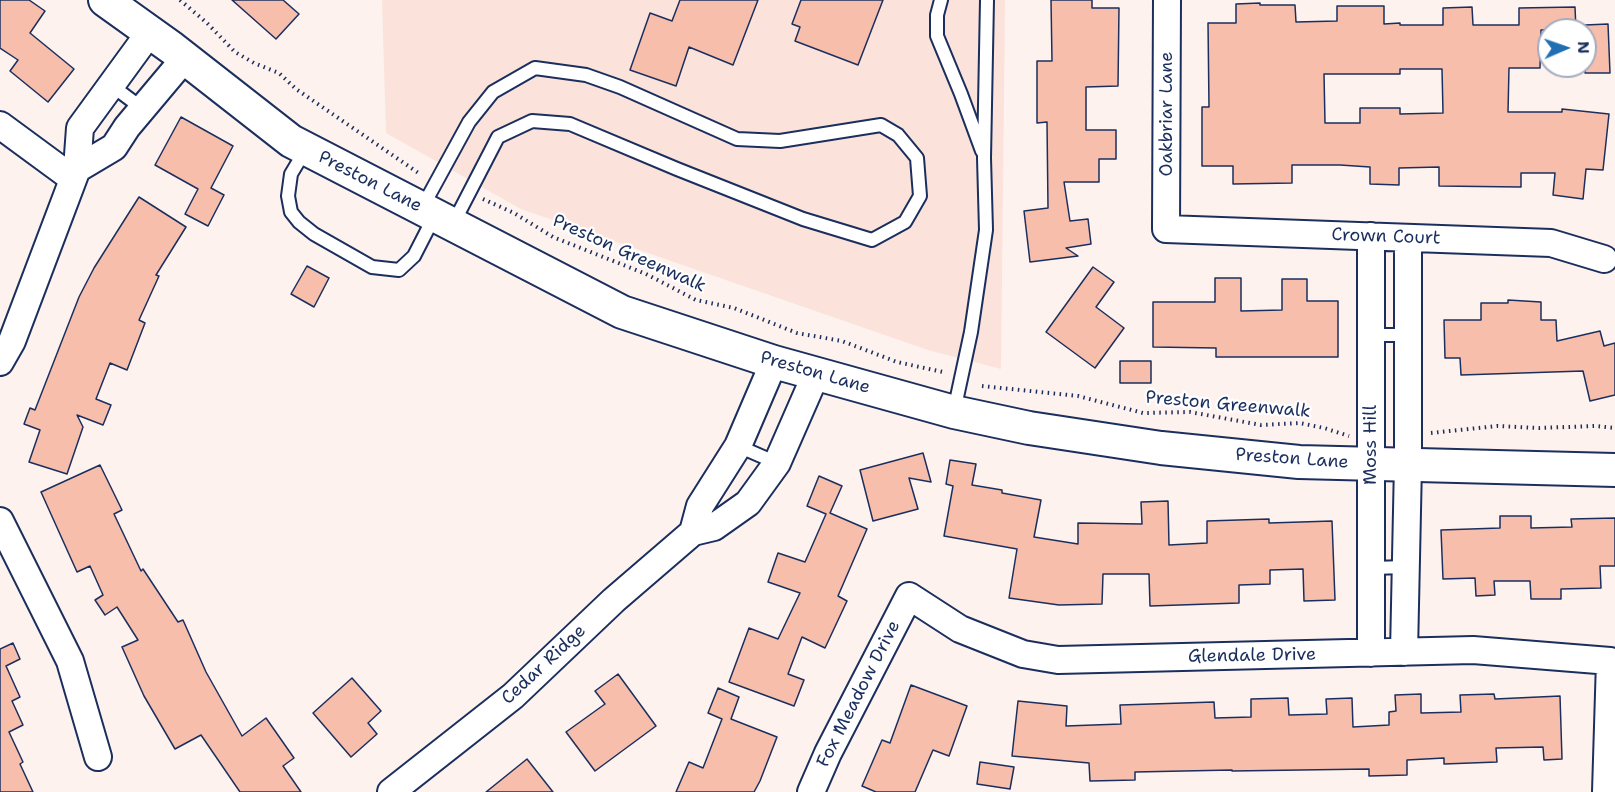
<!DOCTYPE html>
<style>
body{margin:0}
#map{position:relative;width:1615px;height:792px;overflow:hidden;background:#fdf2ee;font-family:"Shantell Sans",sans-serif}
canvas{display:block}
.north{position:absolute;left:1537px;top:18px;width:60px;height:60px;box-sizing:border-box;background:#fff;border:2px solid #a4acbf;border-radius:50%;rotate:88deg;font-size:16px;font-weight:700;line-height:24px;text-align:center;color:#1b2f5e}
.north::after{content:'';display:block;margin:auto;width:21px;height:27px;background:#1f6fb2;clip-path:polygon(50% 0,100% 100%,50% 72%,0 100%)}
</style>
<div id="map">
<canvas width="1615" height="792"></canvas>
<div class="north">N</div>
</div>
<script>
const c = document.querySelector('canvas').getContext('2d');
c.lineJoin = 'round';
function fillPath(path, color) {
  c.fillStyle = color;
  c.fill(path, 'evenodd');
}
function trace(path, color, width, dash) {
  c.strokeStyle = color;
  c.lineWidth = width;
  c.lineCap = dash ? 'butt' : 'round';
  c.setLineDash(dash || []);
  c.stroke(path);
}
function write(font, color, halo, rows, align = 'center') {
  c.font = font + ' "Shantell Sans",sans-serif';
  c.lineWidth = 4.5;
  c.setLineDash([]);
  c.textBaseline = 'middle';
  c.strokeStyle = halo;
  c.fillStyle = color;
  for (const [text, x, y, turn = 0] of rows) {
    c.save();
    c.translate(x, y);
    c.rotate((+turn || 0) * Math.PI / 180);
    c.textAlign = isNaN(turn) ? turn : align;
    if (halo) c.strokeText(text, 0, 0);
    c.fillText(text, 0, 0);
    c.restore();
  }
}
fillPath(new Path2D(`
 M382 0H1005L1001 369 928 350 521 209 386 133Z`), '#fbe2da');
const building = new Path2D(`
 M0 0H29L45 11 30 33 74 69 48 102 10 71 18 60 0 48Z
 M232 0H283L299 14 276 39Z
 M680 0H758L733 65 689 47 676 86 630 70 650 13 672 21Z
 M801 0H883L858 65 795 41 800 27 792 24Z
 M1051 0H1092V8H1119L1118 86 1086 87V130H1116V159H1099V182H1064L1070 221 1088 219 1091 244 1066 248 1078 256 1030 262 1024 211 1048 208 1047 122 1037 123V61H1052Z
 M1260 3V5H1295L1296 22 1337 21V6H1384V24L1400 23V25H1443V8L1472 7 1473 25H1519V8L1575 7 1576 30H1541L1540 68H1509L1508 112H1562V109L1609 114 1603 170 1586 169 1583 199 1553 195 1555 173H1521V187L1439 186V167L1399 168V185L1370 184V167L1340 165H1292V183L1233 184V166H1202V107H1209L1208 23H1236V4ZM1400 69H1442L1443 113 1400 114V108H1360V123H1325L1324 74H1400Z
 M1608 24 1610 73H1585V25Z
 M181 117 233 146 211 188 224 195 208 226 185 214 198 189 155 165Z
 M139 197 186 227 156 275 159 276 139 320 145 323 127 370 110 363 96 399 111 405 103 425 77 415 83 427 67 474 29 462 40 430 24 424 30 408 35 410 79 297 94 268Z
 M307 266 329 278 314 307 291 294Z
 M1093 267 1114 282 1096 307 1124 328 1095 368 1046 332Z
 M1215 278H1241V311L1282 310V279H1307V301H1338V357H1216V348L1153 347V302H1215Z
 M1508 300 1541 302V320H1556L1557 341 1600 331 1604 346 1615 343V395L1590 401 1583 371 1461 375 1460 358H1445L1444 320H1481V303H1508Z
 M1120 361H1151V383H1120Z
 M923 453 931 482 909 478 918 509 873 521 860 470Z
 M950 460 976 464 972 485 1002 490V493L1041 500 1034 537 1078 544V523L1142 524 1141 502 1168 501 1169 545 1207 543V521L1269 519V523L1332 521 1335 600 1304 601 1303 569 1270 570V584L1239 585V603L1150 606 1149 574H1103L1102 604 1059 605 1009 598 1017 549 944 536 953 486 946 484Z
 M100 465 122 510 114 514 141 571 143 569 178 622 183 620 206 672 242 736 266 718 294 758 283 766 301 792H240L201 735 175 749 144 696 122 647 138 640 117 607 105 615 95 600 103 595 90 566 77 572 41 492Z
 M819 476 842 486 830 513 867 529 838 596 847 601 825 648 802 637 788 674 804 680 794 706 729 682 749 628 778 639 800 593 768 582 778 553 805 562 826 514 807 506Z
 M1500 516H1531V528L1572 527 1571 519 1615 518V566H1600L1601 588 1561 589V599H1531L1530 581H1494L1495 595 1476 596 1475 578 1443 579 1441 530 1500 528Z
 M13 643 20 659 6 666 20 697 12 701 23 725 9 732 23 762 20 764 33 792H0V649Z
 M618 674 656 726 595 771 566 732 605 704 595 691Z
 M352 678 381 711 368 723 377 734 351 757 313 713Z
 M911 685 967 706 949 756 933 750 915 792H876L862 786 882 740 890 743Z
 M718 688 739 697 731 719 777 737 760 781 754 792H676L689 762 703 768 722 719 708 713Z
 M1421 694V713L1461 712 1460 695 1494 694 1495 699 1560 696 1562 759 1544 760 1543 747 1496 748 1497 762 1444 764V758L1407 760V775L1369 776V769L1232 771V770L1135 772V780L1090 781 1089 763 1012 756 1018 701 1067 706 1066 726 1121 724 1120 705 1214 702 1215 718 1251 717V699L1288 698 1289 715 1327 714 1326 699 1352 698 1353 727 1389 725V712L1396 711 1395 695Z
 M527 759 553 792H486Z
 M980 762 1014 767 1010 789 977 784Z`);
fillPath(building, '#f7beac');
trace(building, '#1b2f5e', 1.5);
const service = new Path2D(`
 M941 0 937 15V36L961 94 982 151
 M111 85 143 109
 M306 149 291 174 288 196 291 212 299 222 314 234 372 267 399 270 414 256 434 217
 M422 208 469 122 493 92 535 68 586 75 620 87 737 139 780 141 881 125 898 135 917 158 920 196 905 222 872 240 803 219 677 169 570 124 532 121 498 137 453 224
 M1371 335H1407
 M954 411 971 332 986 230 984 158 987 0
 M738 446 777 463
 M1371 568 1406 567`);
const minor = new Path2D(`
 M1167 0 1166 229 1551 243 1604 259
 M0 125 72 178
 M77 169 114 147 127 127 185 58
 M1371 236V653
 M0 362 12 341 77 169 80 128 150 32
 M0 521 70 661 98 757
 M693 532 700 506 738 446 774 362
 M1404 652 1408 464V238
 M391 792 513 696 614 600 693 532 714 527 748 503 777 463 816 374
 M811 792 828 753 909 596 960 629 1023 654 1058 660 1473 650 1610 661 1606 792`);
const tertiary = new Path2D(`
 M105 0 172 48 291 141 622 312 774 362 954 412 1029 428 1161 448 1299 462 1615 470`);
trace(service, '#1b2f5e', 16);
trace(minor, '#1b2f5e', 30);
trace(tertiary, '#1b2f5e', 36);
trace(new Path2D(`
 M180 0 207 23 235 52 254 63 279 73 296 89 420 174
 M483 199 514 213 553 237 646 274 696 300 734 308 797 333 842 341 897 362 943 372
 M982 386 1078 396 1143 413 1190 412 1261 425 1300 423 1324 428 1349 436
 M1431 433 1497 426 1539 428 1595 426 1615 428`), '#1b2f5e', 4, [1.5, 4.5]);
trace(service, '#fff', 12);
trace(minor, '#fff', 26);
trace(tertiary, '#fff', 32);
write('18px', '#1b2f5e', '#fff', [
 ["Oakbriar Lane",1167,114,-90],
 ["Preston Lane",370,182,27],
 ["Crown Court",1386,237,2],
 ["Preston Greenwalk",629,254,24],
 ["Preston Lane",815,373,16],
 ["Preston Greenwalk",1228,405,5],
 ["Moss Hill",1371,445,-90],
 ["Preston Lane",1292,459,4],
 ["Glendale Drive",1252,656,-1],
 ["Cedar Ridge",544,665,-43],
 ["Fox Meadow Drive",859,694,-63]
]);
</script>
